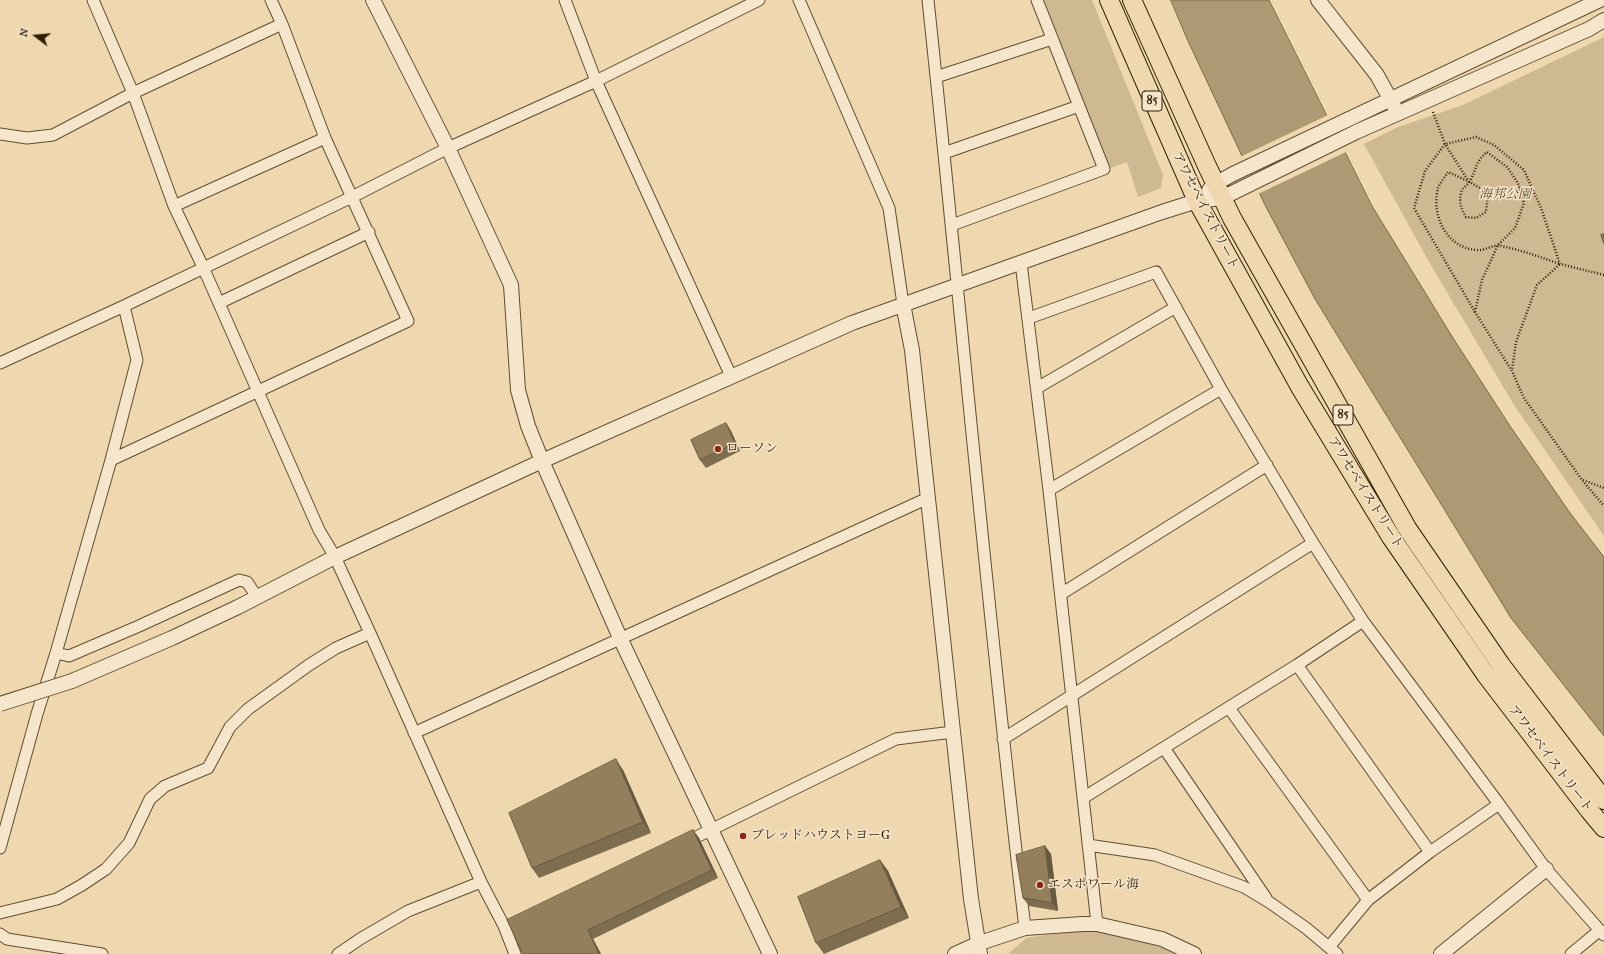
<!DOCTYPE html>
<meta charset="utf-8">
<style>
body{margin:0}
#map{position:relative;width:1604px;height:954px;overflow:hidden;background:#efd8af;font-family:"IM FELL French Canon",serif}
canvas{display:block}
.north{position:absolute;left:16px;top:16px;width:40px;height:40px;-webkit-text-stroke:3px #f5e6cb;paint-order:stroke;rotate:286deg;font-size:11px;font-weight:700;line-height:16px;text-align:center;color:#311f05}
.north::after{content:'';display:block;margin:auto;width:14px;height:18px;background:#311f05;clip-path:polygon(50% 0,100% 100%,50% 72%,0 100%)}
</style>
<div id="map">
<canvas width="1604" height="954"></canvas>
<div class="north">N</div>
</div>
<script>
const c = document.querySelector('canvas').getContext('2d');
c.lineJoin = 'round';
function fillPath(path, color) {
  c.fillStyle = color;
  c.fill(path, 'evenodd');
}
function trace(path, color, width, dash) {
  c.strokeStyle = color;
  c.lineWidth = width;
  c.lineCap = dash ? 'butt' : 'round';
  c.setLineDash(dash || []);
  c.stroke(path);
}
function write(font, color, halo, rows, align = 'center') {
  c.font = font + ' "IM FELL French Canon","Noto Serif JP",serif';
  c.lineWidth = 3;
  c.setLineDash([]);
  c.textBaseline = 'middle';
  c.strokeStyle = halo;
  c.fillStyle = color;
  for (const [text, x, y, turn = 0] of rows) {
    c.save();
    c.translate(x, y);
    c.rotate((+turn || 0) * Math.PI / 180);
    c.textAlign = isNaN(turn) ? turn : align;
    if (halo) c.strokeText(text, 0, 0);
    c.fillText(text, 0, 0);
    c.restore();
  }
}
fillPath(new Path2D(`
 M1039 0H1092L1163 175 1161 188 1138 197 1127 162 1105 170Z
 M1604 37V536L1514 405 1429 262 1364 144 1398 127 1463 105Z
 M1073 931 1099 932 1160 943 1184 954H1008L1026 938Z`), '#cfb992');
const water = new Path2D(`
 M1171 0H1269L1372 206 1453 338 1510 426 1570 513 1604 557V736L1511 618 1315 299 1265 205 1188 41Z`);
fillPath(water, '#ae9975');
trace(water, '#7c6848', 1);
fillPath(new Path2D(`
 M1328 115 1346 152 1258 194 1240 157Z`), '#efd8af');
const minor = new Path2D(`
 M93 0 133 93 174 206 203 267 319 530 335 557 370 633 481 882 504 926 515 954
 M565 0 596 81 731 376
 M799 0 889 208 903 304
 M928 0C961 309 988 619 1025 928
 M936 77 1052 39
 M0 134 27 138 53 135 133 93 282 24
 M944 153 1079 106
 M174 206 325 138
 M952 225 1104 169 1037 0
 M1021 263 1049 490 1097 924
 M219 303 369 232
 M1029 318 1156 272 1221 389 1313 543 1363 621 1499 804 1546 869 1604 935
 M0 363 124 306 352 197 448 148 596 81 759 0
 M1037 388 1176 307
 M111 460 408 321 325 138 282 24 271 0
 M1049 490 1221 389
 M1061 594 1267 465
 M56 653 69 656 139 626 239 580 247 582 257 597
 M1297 665 1430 852
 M1229 708 1368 900
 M414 733 928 498
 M1003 739 1313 543
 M1164 748 1266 898
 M1083 798 1297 665 1363 621
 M684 843 896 739 953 732
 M1088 845 1155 855 1244 887 1269 902 1306 928 1337 954
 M0 848 37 714 56 653 111 460 137 360 124 306
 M0 913 57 899 82 885 106 869 129 843 150 799 165 786 208 768 230 727 248 709 309 665 336 648 370 633
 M0 934 7 939 102 954
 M1329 947 1368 900 1430 852 1499 804
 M338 954 360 939 408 911 481 882
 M1571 954 1600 930`);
const tertiary = new Path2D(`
 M373 0 448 148 511 285 518 390 528 426 542 461 621 640 770 954
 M1318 0 1377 75 1394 106
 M1209 190 1215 184 1233 174 1600 0
 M903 304 912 350 971 899 980 954
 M72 681 172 638 238 607 335 557 542 461 852 323 1162 212 1197 201 1222 198 1356 132 1589 29 1604 20
 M955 954 977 944 1025 928 1083 924H1097L1162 939 1194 954
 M1441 954 1546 869`);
const primary = new Path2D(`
 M1109 0 1197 201 1300 387 1391 537 1486 675 1589 810 1604 828
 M1132 0 1207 166 1232 218 1407 528 1501 665 1604 800`);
trace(minor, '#604d30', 13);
trace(tertiary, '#604d30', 16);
trace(primary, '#311f05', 20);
trace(new Path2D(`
 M1433 112 1445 144 1469 182
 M1604 275 1560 264 1541 208 1524 170 1494 145 1476 137 1445 144 1425 171 1414 208 1475 312 1512 371 1524 398 1582 480 1604 506
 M1475 312 1482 280 1498 245 1515 228 1524 203 1518 183 1507 167 1487 152C1475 162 1477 168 1470 181 1468 185 1464 187 1462 190 1458 200 1461 209 1466 217L1476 218 1486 212 1488 193 1470 182 1448 172C1445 177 1440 183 1438 188 1431 215 1446 248 1477 250 1485 251 1493 244 1501 246 1521 250 1540 257 1560 264L1537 285 1516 342 1512 370
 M1583 480 1604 488`), '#311f05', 2.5, [1, 2]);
trace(minor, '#f5e6cb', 11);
trace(tertiary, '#f5e6cb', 14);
trace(primary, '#efd8af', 18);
const tertiaryBridge = new Path2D(`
 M0 704 72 681`);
trace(tertiaryBridge, '#604d30', 16, []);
trace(tertiaryBridge, '#f5e6cb', 14);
fillPath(new Path2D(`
 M726 423 731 431 740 451 706 468 700 460Z
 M623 770 651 833 539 878 532 868Z
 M693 830 699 838 718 878 593 939 601 954H523Z
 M1045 846 1051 854 1058 911 1029 906 1023 898Z
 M880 860 888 871 909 918 824 954 816 943Z`), '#7f6d50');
fillPath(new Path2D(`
 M726 423 731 431 740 451 735 443Z
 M616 759 623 770 651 833 643 822Z
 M693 830 699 838 718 878 712 870Z
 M1045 846 1051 854 1058 911 1052 903Z
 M880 860 888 871 909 918 901 907Z
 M588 930 593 939 601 954H599Z`), '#685941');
const building = new Path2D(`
 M1604 234V244L1601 235Z
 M726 423 735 443 700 460 691 440Z
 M616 759 643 822 532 868 509 813Z
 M693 830 712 870 588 930 599 954H523L507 920Z
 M1045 846 1052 903 1023 898 1016 855Z
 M880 860 901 907 816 943 798 897Z`);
fillPath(building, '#947f5d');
trace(building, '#685941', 1);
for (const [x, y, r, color] of [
 [718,449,4,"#8f2418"],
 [743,836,4,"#8f2418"],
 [1040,885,4,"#8f2418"]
]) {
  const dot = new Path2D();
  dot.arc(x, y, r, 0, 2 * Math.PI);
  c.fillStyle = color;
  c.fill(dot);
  trace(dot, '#f5e6cb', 1.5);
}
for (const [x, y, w] of [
 [1152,101,20],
 [1343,415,20]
]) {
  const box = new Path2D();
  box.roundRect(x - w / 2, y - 10, w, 20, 3);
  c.fillStyle = '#f5e6cb';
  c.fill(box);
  trace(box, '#311f05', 1);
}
write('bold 12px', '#311f05', null, [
 ["85",1152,101],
 ["85",1343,415]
]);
write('italic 13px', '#604d2f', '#f5e6cb', [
 ["海邦公園",1505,195]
]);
write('13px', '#311f05', '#f5e6cb', [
 ["アワセベイストリート",1205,211,63],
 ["アワセベイストリート",1365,493,58],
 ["アワセベイストリート",1550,759,53]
]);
write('13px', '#311f05', '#f5e6cb', [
 ["ローソン",726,449],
 ["ブレッドハウストヨーG",751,836],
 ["エスポワール海",1048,885]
], 'left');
</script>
